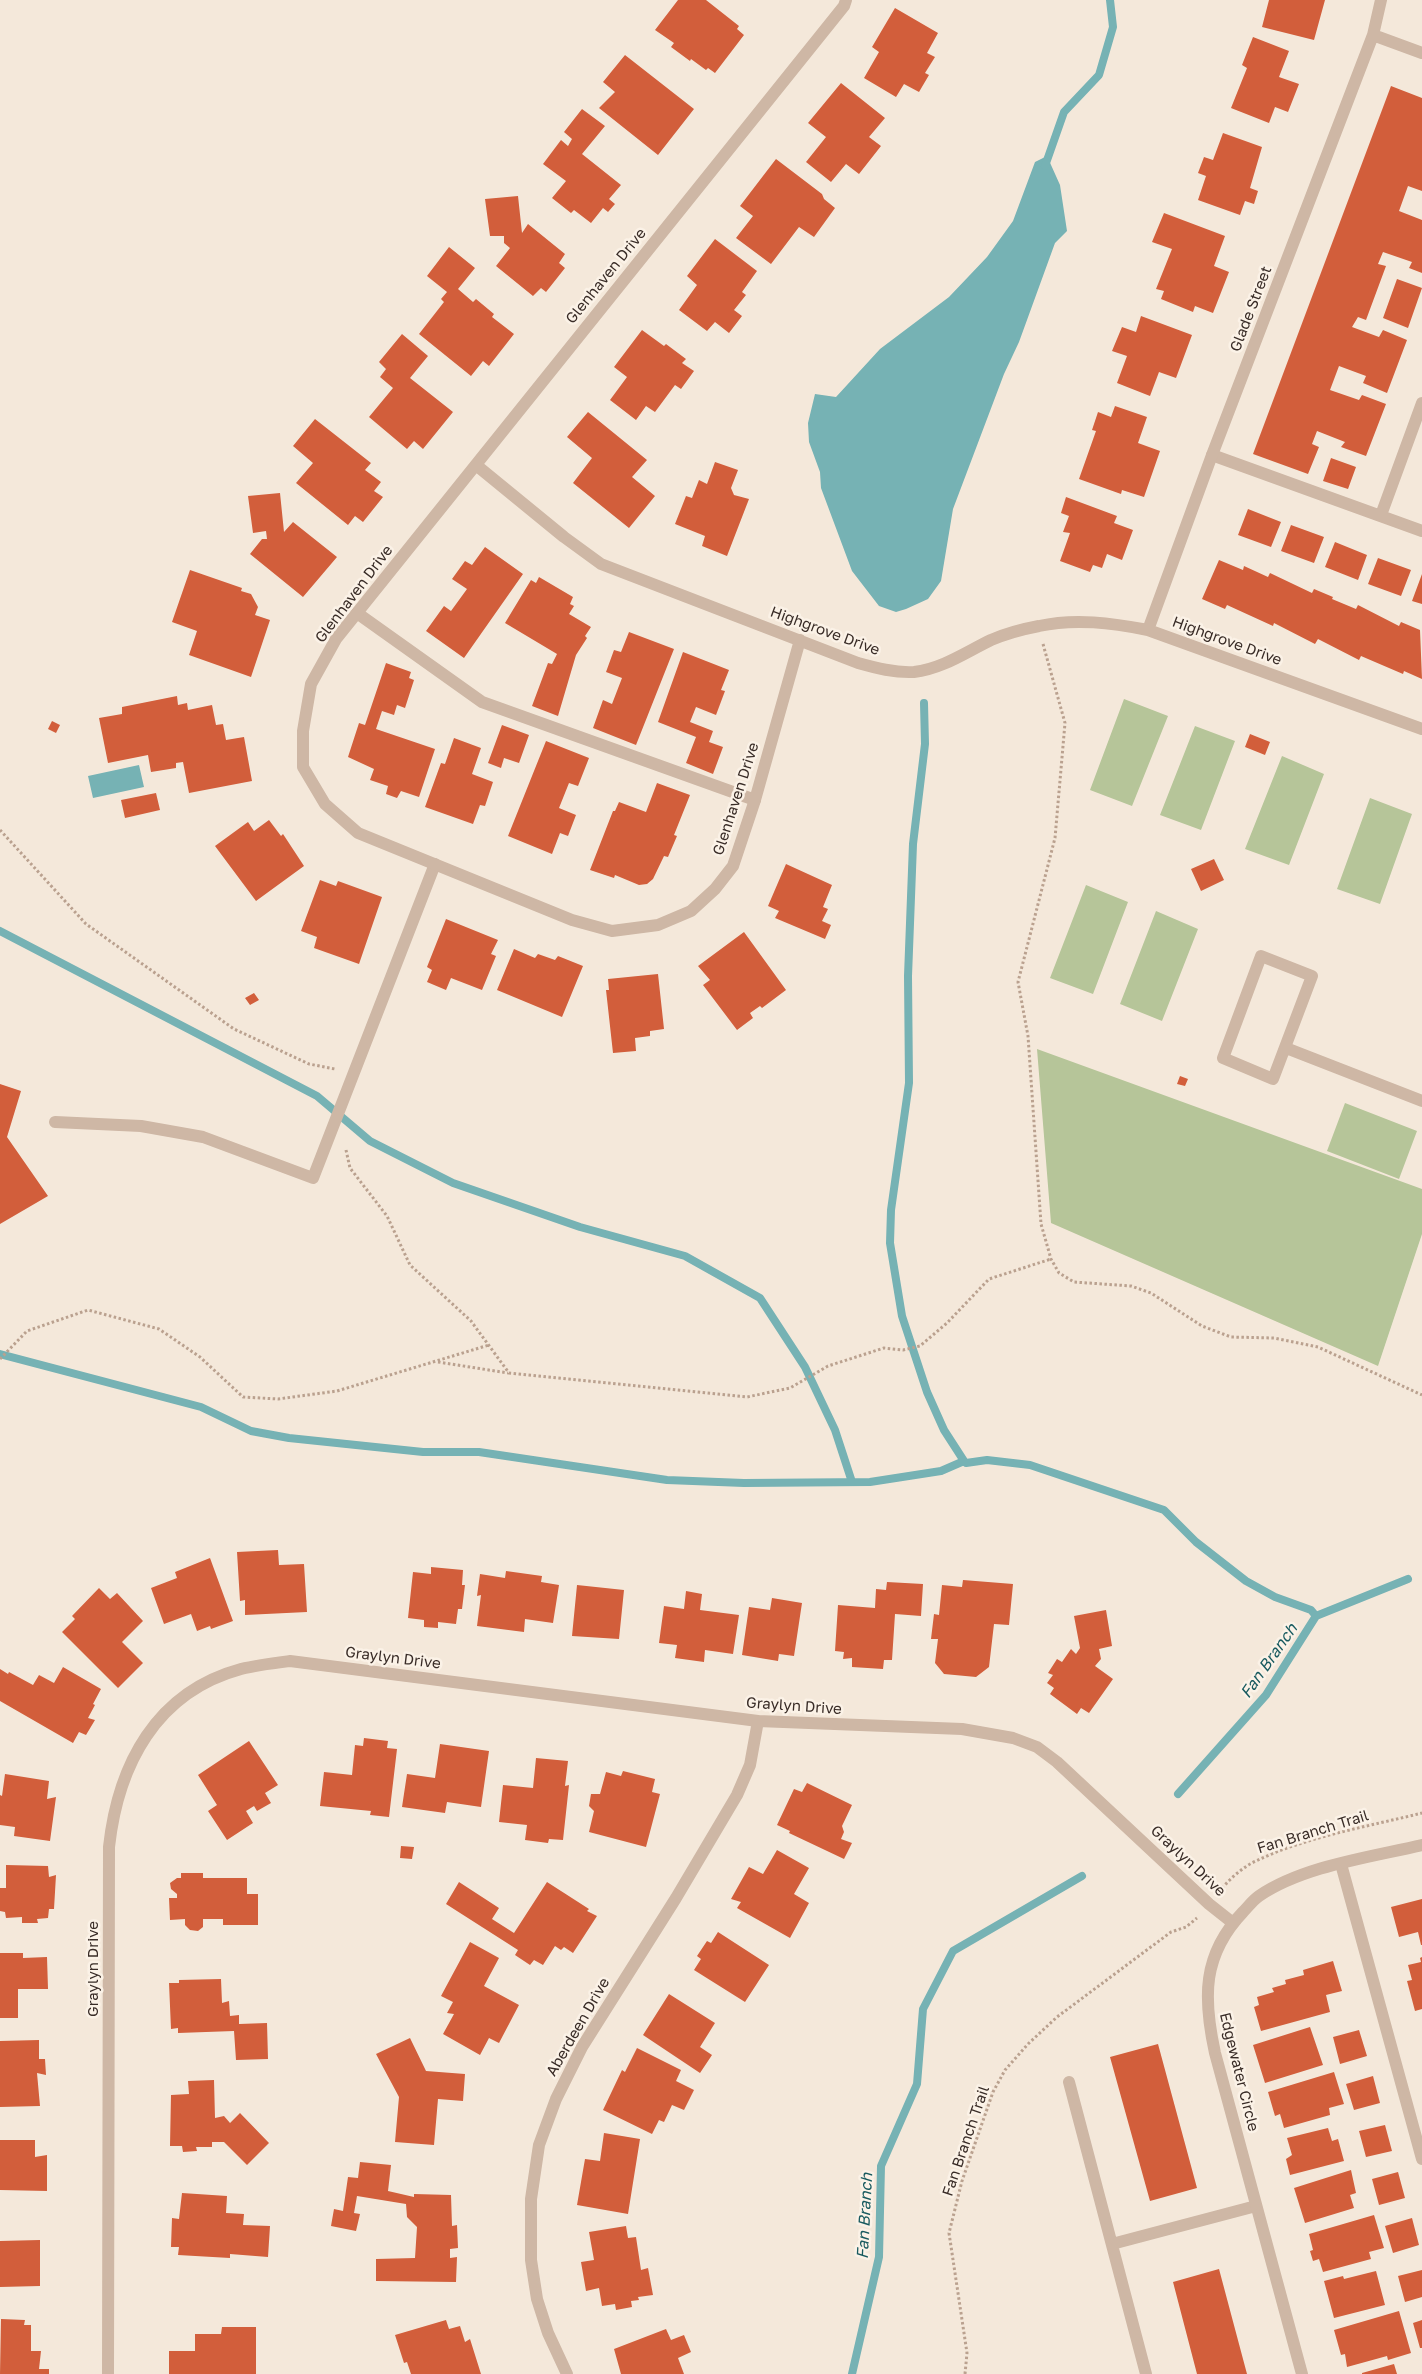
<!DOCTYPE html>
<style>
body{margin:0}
canvas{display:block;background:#f4e8da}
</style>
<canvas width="1422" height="2374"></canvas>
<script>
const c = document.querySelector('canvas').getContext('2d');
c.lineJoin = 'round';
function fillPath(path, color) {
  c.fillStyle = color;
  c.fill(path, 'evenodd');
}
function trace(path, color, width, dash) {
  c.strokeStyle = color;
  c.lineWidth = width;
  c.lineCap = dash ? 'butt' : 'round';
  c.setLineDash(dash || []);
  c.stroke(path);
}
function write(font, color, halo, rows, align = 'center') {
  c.font = font + ' "Golos Text",sans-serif';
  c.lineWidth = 5;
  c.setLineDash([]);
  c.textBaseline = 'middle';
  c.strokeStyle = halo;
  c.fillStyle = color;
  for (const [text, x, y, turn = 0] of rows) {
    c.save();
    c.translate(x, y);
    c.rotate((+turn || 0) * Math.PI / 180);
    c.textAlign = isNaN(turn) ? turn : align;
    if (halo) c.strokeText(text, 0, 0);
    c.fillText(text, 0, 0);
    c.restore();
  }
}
fillPath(new Path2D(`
 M1124 699 1168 716 1132 806 1090 790Z
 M1195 726 1235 741 1201 830 1160 815Z
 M1282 756 1324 774 1289 865 1245 849Z
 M1370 798 1412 814 1380 904 1337 889Z
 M1086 885 1128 902 1093 994 1050 978Z
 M1156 911 1198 929 1162 1021 1120 1004Z
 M1037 1049 1422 1189V1234L1378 1366 1051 1223Z
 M1345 1103 1417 1131 1399 1179 1327 1151Z`), '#b6c599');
fillPath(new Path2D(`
 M1047 156 1060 185 1067 231 1055 243 1019 342 1004 374 953 509 941 581 928 599 906 609 896 612 879 606 852 571 821 488 820 472 809 442 808 423 815 394 836 397 880 349 949 297 987 257 1013 221 1035 162Z
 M139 765 144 787 93 798 88 776Z`), '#76b2b4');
trace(new Path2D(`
 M1045 166 1064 112 1099 75 1113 27 1110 0
 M924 703 925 744 913 844 908 976 909 1083 891 1210 890 1243 902 1316 927 1392 944 1430 964 1461
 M0 931 317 1096 370 1141 453 1183 580 1227 685 1256 760 1298 805 1367 835 1430 852 1482
 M0 1354 201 1407 251 1431 289 1438 423 1452H479L667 1480 744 1483 870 1482 941 1471 964 1461 966 1463 987 1460 1030 1465 1164 1510 1196 1542 1246 1581 1275 1597 1311 1610 1316 1616
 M1178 1794 1266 1695 1316 1616 1408 1579
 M852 2374 879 2257 881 2166 917 2084 923 2009 953 1951 1082 1876`), '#76b2b4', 8);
fillPath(new Path2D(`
 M678 0H706L739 26 737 29 744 35 715 73 708 68 706 70 691 59 690 61 671 47 674 43 655 30Z
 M1269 0H1325L1314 40 1262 27Z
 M895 8 938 33 927 53 935 57 925 73 929 75 919 92 904 84 896 97 864 78 879 52 872 47Z
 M1253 37 1289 51 1279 77 1299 84 1288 112 1275 107 1269 123 1231 108 1247 68 1242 65Z
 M625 55 694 109 658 155 599 108 615 92 603 82Z
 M841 83 885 118 869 137 881 146 859 174 846 164 831 182 806 162 826 137 808 123Z
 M1391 86 1422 98V191L1408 186 1399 211 1422 220V273L1409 268 1412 262 1383 252 1378 264 1386 266 1366 320 1358 317 1352 327 1379 337 1383 330 1407 340 1387 393 1363 383 1366 376 1339 366 1330 390 1359 400 1362 395 1386 404 1366 456 1341 447 1345 442 1317 431 1312 444 1319 447 1308 474 1253 454Z
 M582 109 605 126 582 154 621 185 609 199 615 204 608 212 603 208 591 223 574 210 571 213 552 198 566 181 543 164 561 140 568 146 572 139 564 132Z
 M1223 133 1262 147 1250 188 1258 191 1254 204 1245 201 1240 215 1198 200 1206 176 1198 173 1204 157 1213 160Z
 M776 159 822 194 824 199 835 208 814 237 799 227 771 264 736 238 753 216 740 206Z
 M518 196 522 233 528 224 565 254 559 263 565 268 546 292 541 288 533 296 496 266 510 248 504 243V236H490L485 199Z
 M1164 213 1225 236 1214 266 1229 272 1213 313 1195 306 1193 312 1161 299 1164 291 1156 289 1172 249 1152 242Z
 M715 239 757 271 742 292 746 295 734 310 742 316 729 333 715 322 707 331 679 310 697 285 687 276Z
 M449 247 475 268 458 289 473 302 476 299 494 314 492 317 514 334 489 366 483 361 471 376 419 334 444 302 441 299 447 292 427 276Z
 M1397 279 1422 288 1408 328 1383 318Z
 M1141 316 1192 335 1176 378 1159 372 1150 396 1117 383 1127 356 1112 351 1122 327 1136 332Z
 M642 330 664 346 666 344 686 359 682 363 694 371 681 389 675 385 655 412 646 406 636 420 610 400 627 377 614 367Z
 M402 334 428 356 410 378 453 412 423 449 414 441 407 449 369 417 393 388 380 377 386 369 379 362Z
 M1115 406 1147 417 1138 443 1160 451 1144 497 1122 490 1121 494 1079 479 1096 431 1092 430 1098 412 1111 417Z
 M588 412 647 460 632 477 655 496 629 528 573 483 592 458 567 437Z
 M315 419 371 463 365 470 381 482 374 491 383 497 363 522 355 516 348 525 296 483 313 463 293 446Z
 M1331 458 1356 467 1348 489 1323 481Z
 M715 462 738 470 731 488 734 495 749 499 727 556 702 546 705 536 675 524 686 496 692 498 699 480 707 484Z
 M280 493 284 532 293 522 337 557 303 597 250 554 262 539H267L266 531 253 533 248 496Z
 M1066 497 1117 516 1114 523 1133 530 1122 560 1107 554 1102 568 1093 565 1090 572 1060 561 1070 533 1063 532 1069 516 1061 513Z
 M1248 509 1281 522 1271 547 1238 535Z
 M1291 525 1324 537 1314 563 1281 551Z
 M1335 542 1367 555 1358 580 1325 567Z
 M485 547 523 574 464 658 426 631 444 606 451 611 467 589 452 579 465 561 472 565Z
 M1378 558 1411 570 1401 596 1368 584Z
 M1219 560 1243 570 1244 566 1268 577 1270 573 1312 593 1314 589 1333 597 1332 599 1356 609 1358 605 1399 626 1401 622 1420 630 1422 679 1404 671 1403 674 1361 656 1359 660 1318 639 1315 644 1274 623 1273 626 1227 605 1225 609 1202 599Z
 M190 570 242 588 241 591 251 594 258 607 255 615 270 620 251 677 189 655 197 631 172 622Z
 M1422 574V604L1412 601Z
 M539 577 573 597 570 604 574 606 569 614 591 627 585 636 587 638 576 655 558 716 532 706 548 663 552 664 557 654 505 623 531 580 536 583Z
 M629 632 674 649 636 745 593 728 603 700 612 704 622 678 606 672 614 650 621 652Z
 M683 652 729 670 721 690 725 691 716 715 696 707 690 722 713 731 709 742 723 747 713 774 686 763 696 737 658 722Z
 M386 663 411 672 409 678 414 680 405 708 397 705 394 715 382 711 376 729 435 749 419 797 401 791 397 798 386 794 388 786 370 780 374 769 348 757 359 723 365 725Z
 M177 696 178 705 187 703 188 710 212 705 216 725 223 724 226 740 244 737 252 781 189 793 183 762 176 763V768L151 772 148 755 108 763 99 718 122 714V707Z
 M52 721 60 725 56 733 48 729Z
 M502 725 529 735 519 763 504 758 501 768 488 763Z
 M1250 734 1270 742 1265 755 1245 747Z
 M454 738 481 748 472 774 493 782 485 806 480 805 473 824 425 807 441 763 445 764Z
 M546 741 589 758 578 786 569 783 559 808 576 815 568 836 560 833 552 854 508 836Z
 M657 783 690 795 674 835 677 836 668 857 664 856 653 879 647 884 639 885 615 875 614 878 590 870 613 811H615L619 802 646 812Z
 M156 793 160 810 125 818 121 800Z
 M269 820 281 836 283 834 304 866 256 901 215 846 248 822 254 831Z
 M1214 859 1224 880 1201 891 1191 869Z
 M786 864 832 885 823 907 828 909 822 921 831 925 825 939 775 918 779 911 768 906Z
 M320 880 336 886 338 881 382 897 359 964 314 948 317 937 301 931Z
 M446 919 498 940 491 954 496 956 482 990 451 978 446 990 427 982 432 970 427 967Z
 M744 932 786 990 762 1008 760 1006 750 1013 753 1018 737 1030 703 985 710 980 698 966Z
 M514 949 535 958 538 954 555 960 558 956 583 966 562 1017 497 990Z
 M658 974 664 1029 650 1031V1036L635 1038 636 1051 613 1053 606 990H609L608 979Z
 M254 993 259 1000 250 1005 245 998Z
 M1180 1076 1188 1079 1185 1086 1177 1084Z
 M0 1084 21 1091 7 1137 48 1196 0 1224Z
 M278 1550 279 1565 304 1564 307 1612 245 1615V1600L240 1601 237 1552Z
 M210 1558 233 1621 211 1629 210 1626 197 1631 191 1614 164 1624 151 1588 177 1578 175 1572Z
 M431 1567 463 1570 462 1585H465L462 1609H458L456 1624 438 1622V1628L424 1627V1620L408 1618 413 1572 431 1574Z
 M506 1571 542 1576 541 1582 559 1585 553 1623 525 1619 524 1632 477 1626 481 1595 477 1596 480 1574 505 1578Z
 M963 1580 1013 1584 1009 1625 994 1624 989 1667 976 1677 944 1674 935 1663 938 1639H931L934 1614 939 1615 942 1585 962 1587Z
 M887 1582 923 1584 921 1616 895 1614 892 1660H884L883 1669 852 1667V1658L843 1659 844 1652 835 1651 838 1605 875 1608 876 1589 886 1590Z
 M577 1585 624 1590 619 1639 572 1636Z
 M99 1588 110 1599 117 1593 143 1621 122 1642 143 1663 118 1688 62 1632 75 1619 72 1616Z
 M686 1591 702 1594 700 1610 739 1615 733 1654 705 1650 704 1662 675 1658 677 1645 659 1643 664 1606 684 1609Z
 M772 1598 802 1603 794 1656 779 1654 778 1661 742 1655 749 1607 770 1610Z
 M1106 1610 1112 1646 1099 1649 1101 1659 1095 1666 1113 1679 1089 1713 1081 1708 1077 1714 1050 1694 1054 1688 1047 1683 1053 1675 1048 1673 1057 1659 1062 1662 1071 1649 1076 1654 1080 1648 1074 1616Z
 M63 1667 101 1689 93 1704 95 1705 88 1718 95 1720 86 1735 79 1732 73 1743 0 1701V1669L8 1674 9 1672 33 1685 39 1675 54 1683Z
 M364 1738 388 1741 387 1748 397 1749 389 1817 370 1815 371 1811 320 1806 324 1772 352 1775 355 1745 363 1746Z
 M249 1741 278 1785 265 1793 271 1803 257 1811 254 1806 246 1811 253 1823 227 1840 208 1811 217 1805 198 1775Z
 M440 1744 489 1751 481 1807 447 1802 445 1813 402 1807 407 1774 435 1778Z
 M536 1758 568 1761 565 1786 569 1785 563 1840 549 1839 548 1843 525 1840 527 1825 499 1822 503 1785 533 1788Z
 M623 1771 655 1779 652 1792 660 1794 646 1847 589 1832 594 1811 589 1806 591 1794H600L606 1772 621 1776Z
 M5 1774 49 1781 47 1799 56 1797 50 1841 14 1836 15 1827 0 1825V1795L2 1796Z
 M807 1783 852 1805 842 1826 844 1832 841 1839 852 1843 844 1859 789 1833 790 1831 777 1825 794 1789 802 1792Z
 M401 1846 414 1847 412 1859 400 1858Z
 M777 1850 809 1868 794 1894 809 1903 790 1938 737 1908 741 1902 731 1899 749 1867 763 1874Z
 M6 1865 48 1866 49 1877 56 1875 54 1909H49L48 1918 37 1919 38 1923H22V1917L6 1918 5 1912 0 1911V1888H6Z
 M181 1873H203V1878H247V1894H258V1925H223V1919H203V1927L198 1931 190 1930 185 1925V1919L170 1920 169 1898H177V1894L171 1889 170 1883 177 1878H181Z
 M459 1882 499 1908 492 1919 514 1933 547 1882 589 1909 587 1911 597 1916 573 1953 564 1947 561 1950 555 1946 543 1965 534 1960 530 1965 515 1955 518 1950 446 1904Z
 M1422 1899V1945H1421L1418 1932 1399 1937 1391 1907Z
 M718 1932 769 1965 745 2002 694 1970 701 1959 697 1956 707 1941 711 1943Z
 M470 1942 499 1958 484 1986 519 2005 499 2043 489 2038 480 2055 443 2034 454 2014 447 2013 453 2002 441 1996Z
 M0 1953H23V1958L47 1957 48 1989H18V2018H0Z
 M1422 1957V2009L1415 2011 1407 1981 1412 1980 1408 1965 1421 1962 1420 1958Z
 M1333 1961 1342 1991 1326 1995 1330 2012 1261 2031 1254 2007 1259 2005 1257 1997 1274 1992 1272 1988 1286 1984 1285 1980 1304 1975 1303 1970Z
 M221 1979 222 2003 229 2001 230 2016 239 2015V2024L267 2023 268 2059 236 2060 234 2031 178 2033V2028L171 2029 169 1983H179V1980Z
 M669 1994 715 2023 700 2047 712 2055 700 2073 643 2035Z
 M1310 2027 1323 2065 1265 2083 1253 2045Z
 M1359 2030 1367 2056 1340 2064 1333 2037Z
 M410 2038 426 2071 465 2074 463 2101 438 2099 434 2145 395 2142 399 2097 376 2054Z
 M39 2040V2059H45L46 2075 37 2073 40 2106 0 2107V2041Z
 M1158 2044 1197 2188 1150 2201 1110 2057Z
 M637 2048 681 2070 676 2081 694 2090 684 2110 672 2105 664 2122 659 2120 652 2134 603 2110 622 2070 625 2072Z
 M1334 2072 1344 2104 1329 2108 1330 2115 1284 2128 1280 2114 1275 2116 1268 2092Z
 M1373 2076 1380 2103 1354 2110 1346 2084Z
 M214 2080 215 2118 224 2116 230 2123 240 2113 269 2143 247 2165 224 2142H212V2147H196L197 2151 183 2152 182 2146H170L171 2095 189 2094 188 2081Z
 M1385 2125 1392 2151 1366 2157 1359 2131Z
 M1328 2128 1332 2141 1338 2139 1344 2161 1290 2175 1286 2159 1292 2155 1287 2138Z
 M604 2133 640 2139 628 2214 577 2205 585 2159 600 2161Z
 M0 2140H35V2157L47 2155V2191L0 2190Z
 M360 2162 391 2165 388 2191 414 2197V2194L451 2195 452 2226 457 2225 458 2248 450 2249V2258L457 2257 456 2282 376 2281V2259L415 2258 417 2227 407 2217 406 2204 357 2196 354 2213 360 2214 356 2231 331 2226 334 2209 343 2211 348 2177 358 2178Z
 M1351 2170 1356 2193 1350 2195 1354 2208 1305 2223 1294 2188Z
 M1398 2172 1405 2198 1379 2205 1372 2179Z
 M182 2193 227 2196 226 2213 244 2214 243 2225 270 2226 268 2257 230 2254V2258L178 2255 179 2247H171L172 2218 179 2219Z
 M1374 2215 1384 2248 1369 2252 1371 2259 1323 2272 1319 2259 1313 2261 1310 2251 1313 2250 1309 2234Z
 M1412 2218 1419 2245 1393 2253 1385 2226Z
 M626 2226 628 2238 636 2237 641 2270 648 2268 653 2295 638 2297 639 2300 631 2301 632 2307 616 2310 615 2304 602 2306 599 2288 586 2291 581 2262 594 2260 589 2232Z
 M40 2240V2286L0 2287V2241Z
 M1219 2269 1247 2374H1197L1173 2282Z
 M1422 2270V2297L1405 2302 1398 2276Z
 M1376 2271 1385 2305 1334 2318 1324 2281 1343 2276 1344 2279Z
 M1399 2311 1411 2353 1388 2360 1387 2356 1347 2367 1345 2354 1341 2355 1334 2330Z
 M1 2319 25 2320 24 2325H31V2351H41L39 2369H49V2374H0Z
 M446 2320 449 2329 460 2326 465 2342 470 2339 481 2374H411L407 2362 404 2363 395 2335Z
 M1422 2320V2348H1420L1413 2323Z
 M222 2327H256V2374H169V2351H195V2334H221Z
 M666 2329 671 2340 684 2335 691 2352 678 2358 684 2374H621L614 2349Z
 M1394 2364 1397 2374H1362V2373Z`), '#d25e3b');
trace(new Path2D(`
 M1043 644 1065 723 1055 838 1018 982 1028 1036 1041 1224 1051 1259 1059 1273 1074 1282 1131 1286 1151 1293 1202 1326 1231 1337 1274 1338 1318 1347 1422 1395
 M0 830 86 924 234 1029 309 1064 335 1069
 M346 1150 350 1168 387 1216 410 1265 471 1321 509 1373 747 1397 790 1388 828 1366 884 1348 903 1350 920 1346 947 1323 989 1279 1051 1259
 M0 1359 27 1331 88 1310 159 1329 200 1357 243 1397 278 1399 337 1391 489 1345
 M438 1362 508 1373
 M1222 1888C1232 1877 1244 1866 1258 1860 1306 1837 1370 1826 1422 1813
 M965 2374 967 2353 949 2233 962 2181 993 2092 1005 2070 1028 2044 1057 2017 1171 1932 1186 1927 1197 1918`), '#baa18f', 3, [2.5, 2.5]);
trace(new Path2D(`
 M1212 455 1422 531
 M1381 515 1422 403
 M357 613 482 702 755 800
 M1261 956 1312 976 1273 1079 1223 1058Z
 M1286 1048 1422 1101
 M55 1122 141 1126 203 1137 313 1178 435 864
 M1341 1864 1422 2159
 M1069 2082 1146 2374
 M1112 2244 1256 2206`), '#ceb7a5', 12);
trace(new Path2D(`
 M1373 35 1422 53
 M476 465 564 537 601 564 858 663C876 668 895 673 914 672 942 669 966 652 991 640 1005 634 1023 629 1039 626 1075 618 1112 623 1148 630L1422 729
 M1148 630 1212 455 1373 35 1381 0
 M800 640 755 800 733 866 715 889 691 911 658 925 612 931 572 920 358 833 325 804 303 767V731L311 684 336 639 844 6 846 0
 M108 2374 109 1847C118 1765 156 1692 241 1669 257 1665 274 1663 290 1661L758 1721 962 1729 1013 1738 1037 1747 1057 1762 1209 1904 1233 1923
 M567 2374 548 2333 537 2299 531 2260V2199L539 2145 556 2099 582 2047 676 1898 737 1795 750 1765 758 1721
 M1302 2374 1215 2053C1203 1998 1202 1955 1243 1912 1248 1907 1253 1900 1259 1896 1303 1866 1371 1857 1422 1845`), '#ceb7a5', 12);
write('15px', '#392c27', '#fbf2e7', [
 ["Glenhaven Drive",606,276,-51],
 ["Glade Street",1251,309,-69],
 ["Glenhaven Drive",354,594,-53],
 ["Highgrove Drive",825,631,20],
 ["Highgrove Drive",1227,641,20],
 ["Glenhaven Drive",736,799,-72],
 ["Graylyn Drive",393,1658,7],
 ["Graylyn Drive",794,1706,4],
 ["Fan Branch Trail",1313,1832,-17],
 ["Graylyn Drive",1188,1861,43],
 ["Graylyn Drive",93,1969,-90],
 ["Aberdeen Drive",578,2027,-60],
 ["Edgewater Circle",1239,2072,76],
 ["Fan Branch Trail",966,2141,-71]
]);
write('italic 16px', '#185a5f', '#fbf2e7', [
 ["Fan Branch",1269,1661,-55],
 ["Fan Branch",865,2216,-87]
]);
</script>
